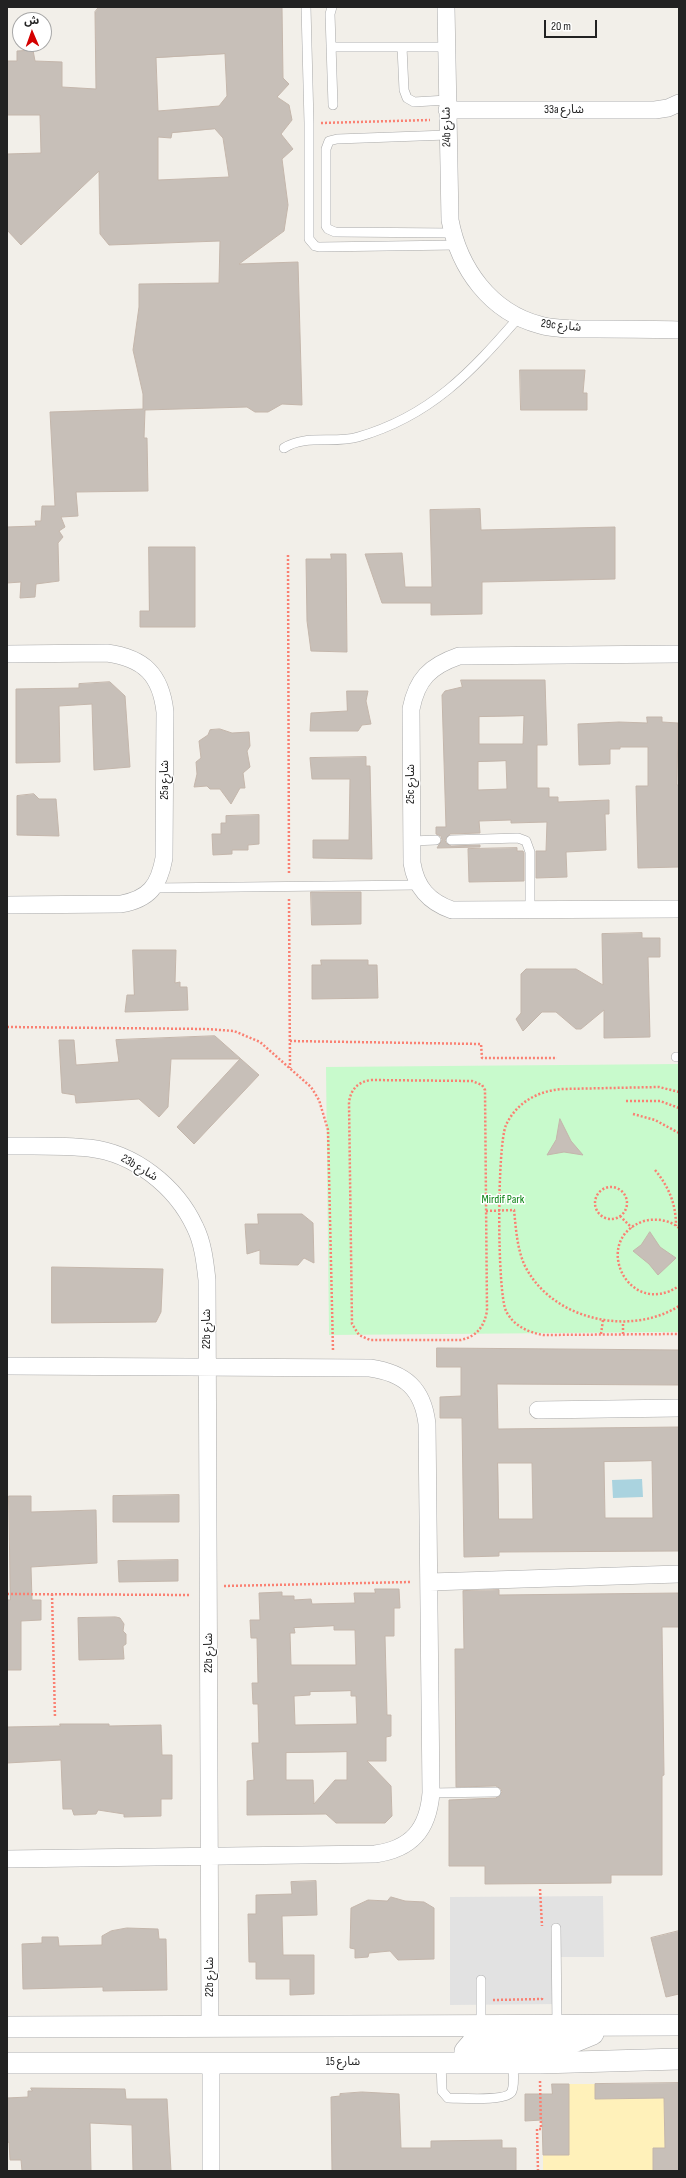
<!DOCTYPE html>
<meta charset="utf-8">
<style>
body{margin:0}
#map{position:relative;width:686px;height:2178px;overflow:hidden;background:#f2efe9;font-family:"Sofia Sans Condensed","Noto Sans Arabic",sans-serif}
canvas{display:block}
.frame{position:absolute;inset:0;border:8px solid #222;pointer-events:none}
.north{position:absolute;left:12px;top:12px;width:40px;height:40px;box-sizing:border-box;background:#fff;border:1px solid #a7a7a7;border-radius:50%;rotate:358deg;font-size:11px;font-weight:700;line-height:16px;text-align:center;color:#222}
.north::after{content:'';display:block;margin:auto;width:14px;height:18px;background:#d40000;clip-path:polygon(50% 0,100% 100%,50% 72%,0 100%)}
.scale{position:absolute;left:544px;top:20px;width:53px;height:18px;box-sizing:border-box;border:2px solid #222;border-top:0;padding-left:5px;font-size:12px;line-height:14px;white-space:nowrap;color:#222;-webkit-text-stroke:3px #fff;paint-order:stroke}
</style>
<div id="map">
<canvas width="686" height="2178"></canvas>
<div class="frame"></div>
<div class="north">ش</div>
<div class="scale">20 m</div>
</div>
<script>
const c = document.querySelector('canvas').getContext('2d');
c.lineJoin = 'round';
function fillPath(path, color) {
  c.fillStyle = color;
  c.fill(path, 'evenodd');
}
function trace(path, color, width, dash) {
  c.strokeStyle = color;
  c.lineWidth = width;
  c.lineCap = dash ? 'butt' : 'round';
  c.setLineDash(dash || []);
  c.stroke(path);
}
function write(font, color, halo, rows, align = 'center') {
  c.font = font + ' "Sofia Sans Condensed","Noto Sans Arabic",sans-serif';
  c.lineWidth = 3;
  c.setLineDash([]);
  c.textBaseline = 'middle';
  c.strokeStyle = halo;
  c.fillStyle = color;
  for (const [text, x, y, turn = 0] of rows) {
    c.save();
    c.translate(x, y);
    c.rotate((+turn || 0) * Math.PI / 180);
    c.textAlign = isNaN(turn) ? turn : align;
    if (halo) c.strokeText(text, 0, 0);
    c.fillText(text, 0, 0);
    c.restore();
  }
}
fillPath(new Path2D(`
 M569 2084H595L596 2099 664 2098 665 2148 653 2171H543V2155H569Z`), '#fff1ba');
fillPath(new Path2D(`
 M679 1064V1332L329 1335 326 1067Z`), '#c8facc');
fillPath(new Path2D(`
 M603 1896 604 1957H560L561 2004 450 2005V1897Z`), '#e2e2e2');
fillPath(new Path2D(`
 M642 1479 643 1497 613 1498 612 1480Z`), '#aad3df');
const building = new Path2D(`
 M99 7H282L283 78 289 84 277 97 289 105 292 120 281 134 293 149 282 159 288 205 284 231 239 264 298 262 302 405 282 404 268 412H255L247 407 145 410 144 438H147L148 491 76 492 78 516 61 517 65 527 59 531 63 537 58 543 59 581 36 584 35 597 20 598 21 582 7 583V527L36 526 35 521H41L42 506H55L50 412 143 409V394L133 350 139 307V284L219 283 220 241 109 245 100 234 99 171 21 245 7 230V154L41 153 40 115H7V61H17V51L33 50 35 61 62 62V87L96 89 95 12ZM225 54 227 96 219 106 158 111 156 58ZM215 129 223 138 229 177 158 180V137L171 138 172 133Z
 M520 370H585L583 393H587V410H521Z
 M480 509 481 530 615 527V579L482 582V614L431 615V603H382L365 554 402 553 405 587H432L430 510Z
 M149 547H195V627H140V611H149Z
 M331 554H346L347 652 311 651 307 621 306 559H331Z
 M461 680H545L547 745H537V788H549V797H558V802L609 800V814H605L606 850 566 852 567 877 536 878V851H546L547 822 511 823V820L479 821 480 833 450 834 445 840 446 843 451 846 480 845V847L437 848 442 840 441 836 436 834V827H446L442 695 445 691 462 687ZM524 716 523 744H479V717ZM506 761 507 789 478 790V762Z
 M110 682 125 696 130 767 94 770 92 704 59 706 60 762 16 763V689L79 688V684Z
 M347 691H368L366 701 371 724 362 725 358 731H310L311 713 347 711Z
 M647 717H662V722L678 723 677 785H679V867L638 868 636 786H648V747H620V749H610V764L579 765 578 724 619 722 647 723Z
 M220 729 232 733 249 732 250 746 247 751 250 767 243 773 245 788H240L231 804 220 789H210L207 786 194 787 197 774 196 762 201 758 199 741 208 735 210 730Z
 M366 757V766H370L372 859 313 858V840H349L350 779H312L310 758Z
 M34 794 39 799H56L59 836 17 835V796Z
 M259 815V844L248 845V850H232V854L213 855 212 834H221V823H226V816Z
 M517 848V851H523L524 853V881L469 882 468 849Z
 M311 892H361V924L312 925Z
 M642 933V938H660V957H648L650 1037 604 1038V1010L581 1029H576L556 1012H542L523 1031 516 1019 521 1013V974L526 969H576L603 985 602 934Z
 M133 950H176L175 983 180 982V987H187L188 1010 125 1012 127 995H134Z
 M321 960H368V965H377L378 998 312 999V965H321Z
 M215 1036 259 1075 194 1144 177 1127 240 1059H171L168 1107 159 1117 139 1099 76 1103 75 1095 62 1093 59 1040H74L76 1065 119 1062 116 1040Z
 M560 1119 571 1141 583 1155 564 1152 547 1155 556 1140Z
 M258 1214H302L313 1223 314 1263 304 1258 298 1265 260 1264V1250L247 1254 245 1224H258Z
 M650 1232 660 1247 676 1258 658 1275 649 1264 633 1251 641 1245Z
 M52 1267 163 1269 161 1312 156 1322 52 1323Z
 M437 1348 679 1350V1385L497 1384 498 1429 679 1427V1551L499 1552V1556L464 1557 462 1418H440V1397L461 1396V1367H437ZM652 1461 653 1518H605L604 1462ZM498 1463H532L533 1519H499Z
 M179 1495V1522H113V1496Z
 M9 1496H31V1512L96 1510 97 1563 31 1567 32 1600H41V1620L21 1621V1670H7V1600H10Z
 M178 1560V1581L119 1582 118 1561Z
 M375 1589H399L400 1608H394V1636H385L387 1715H391V1736L386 1737V1761H367L391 1786 392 1816 385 1823H336L326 1814 247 1815V1781L254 1780 252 1743H259L258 1704H253L252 1683H258L257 1638H251L250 1620H260L259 1593 282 1592V1596H294V1600L311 1599 312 1604 355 1603 354 1593H375ZM334 1626V1630H355L356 1665H291L290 1633H295L294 1628ZM351 1691V1696H356L357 1724 295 1725 294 1696 310 1695V1692ZM347 1752V1780H335L314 1804 313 1780H286V1753Z
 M499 1590V1595L679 1593V1627H662L664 1775 662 1776V1875H611V1883L485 1884V1866H449V1800L496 1798 502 1792 501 1789 496 1786 456 1787 455 1649H464L463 1591Z
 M116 1617 120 1618 124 1624 123 1631 126 1634V1644L123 1646 124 1659 79 1660 78 1618Z
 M60 1724H109V1726L161 1725 162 1755H172V1799H161V1816L124 1817V1814L98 1810 96 1814 74 1815 72 1809H63L61 1760 7 1763V1727L60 1726Z
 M316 1881 317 1915 282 1916 283 1955H314V1994L290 1995V1979H256V1962H249L248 1914H256V1895L292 1894 291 1882Z
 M391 1897 405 1901 424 1902 434 1908V1959L398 1960 390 1951 369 1953 368 1957 355 1958V1949L350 1948 351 1908 368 1900 387 1901Z
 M127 1928 158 1929 159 1939H166L167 1990 103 1991V1987L23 1989 22 1944 42 1943V1937H58L59 1946 102 1945V1936L111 1931Z
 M679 1931V1994L666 1997 651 1938Z
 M679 2083V2171H653V2148H665L664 2098 595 2099V2084Z
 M552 2084H569V2155H543L542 2120 525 2121V2094H552Z
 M31 2088 125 2089 126 2099H167L171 2171H133L132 2125 90 2123 91 2171H22L21 2160H10L9 2142 7 2143V2098L28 2097V2091H32Z
 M362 2092 399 2094 401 2148H431V2141L502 2140V2148H516V2171H332L331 2097 340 2096V2094Z`);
fillPath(building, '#c7bfb8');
trace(building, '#c4b6ab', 1);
const service = new Path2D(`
 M306 7 309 123V239L315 246 319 247 456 245
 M332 7 330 14 333 105
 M331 47H446
 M402 47 404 90 407 98 414 102 447 100
 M447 135 337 139 329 141 326 149V226L328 229 335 232 452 233
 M284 448C305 434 335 444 358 437 431 416 471 372 519 317
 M451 840 518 838 526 841 530 852V910
 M412 841 436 840
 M154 888 418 885
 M676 1057H679
 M431 1793 496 1792
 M556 1928 557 2026
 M481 2026V1980
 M441 2062 442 2091 448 2098C460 2098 508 2102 512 2091 515 2083 513 2071 513 2062`);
const minor = new Path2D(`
 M446 7 450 220C459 268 490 312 540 325 558 330 578 329 597 329 624 329 652 329 679 330
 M447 110H655L668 108 679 103
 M7 654 107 653C144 658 161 675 165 712L164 858C159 886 149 899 121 904L7 905
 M679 654 459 656C430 666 417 679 411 709L412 863C416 888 429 902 452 910L679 909
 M7 1146C34 1146 62 1145 89 1148 134 1153 176 1186 195 1227 203 1243 205 1262 207 1280L210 2027
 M7 1366 370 1368C405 1373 423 1389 427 1424L431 1793C428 1830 411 1849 375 1854L7 1859
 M538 1410 679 1408
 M430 1582 679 1574
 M211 2171V2062`);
const tertiary = new Path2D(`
 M7 2027 679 2025
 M468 2062 465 2051 471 2044 576 2041 593 2034
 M7 2063H540L679 2059`);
trace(service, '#a9a9a9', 10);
trace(minor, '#a9a9a9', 18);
trace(tertiary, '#a9a9a9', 22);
trace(new Path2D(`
 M321 123 430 120
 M288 555 289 874
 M289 899 290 1068
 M7 1027 207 1029 234 1031 260 1042 311 1087 319 1100 328 1130 333 1351
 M290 1041 481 1044 482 1058H557
 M371 1080 472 1081 482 1085 485 1090 487 1311C484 1327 477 1336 461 1340H370L359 1335 352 1324 349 1102C351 1089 358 1082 371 1080Z
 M679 1092 659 1087 562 1089C538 1091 517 1102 506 1125 497 1146 497 1291 506 1311 513 1325 527 1332 543 1335L679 1334
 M626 1101H660L679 1108
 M633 1114 655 1120 679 1133
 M655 1170C669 1187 676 1204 676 1226
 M595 1203a16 16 0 1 1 32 0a16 16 0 1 1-32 0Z
 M486 1211 514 1210C516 1229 517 1249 525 1266 552 1320 630 1337 679 1306
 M620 1216 632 1228
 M679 1228C670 1220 656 1218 644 1221 590 1239 628 1320 679 1286
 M601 1334 603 1320
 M623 1334V1322
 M224 1586 411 1582
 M7 1594 191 1595
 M52 1594 55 1718
 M540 1889 542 1926
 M493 2000 542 1999V1997
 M538 2171 537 2129H541L540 2081`), '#fa8072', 2.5, [2, 2]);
trace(service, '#fff', 9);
trace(minor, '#fff', 17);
trace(tertiary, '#fff', 21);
write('12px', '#222', '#fff', [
 ["33a شارع",564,110],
 ["24b شارع",447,127,-91],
 ["29c شارع",561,326,6],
 ["25a شارع",165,780,-90],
 ["25c شارع",411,784,-90],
 ["23b شارع",139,1168,31],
 ["22b شارع",207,1329,-90],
 ["22b شارع",209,1653,-90],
 ["22b شارع",210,1977,-90],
 ["شارع 15",343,2062]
]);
write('12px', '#0c8416', '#fff', [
 ["Mirdif Park",503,1200]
]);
</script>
